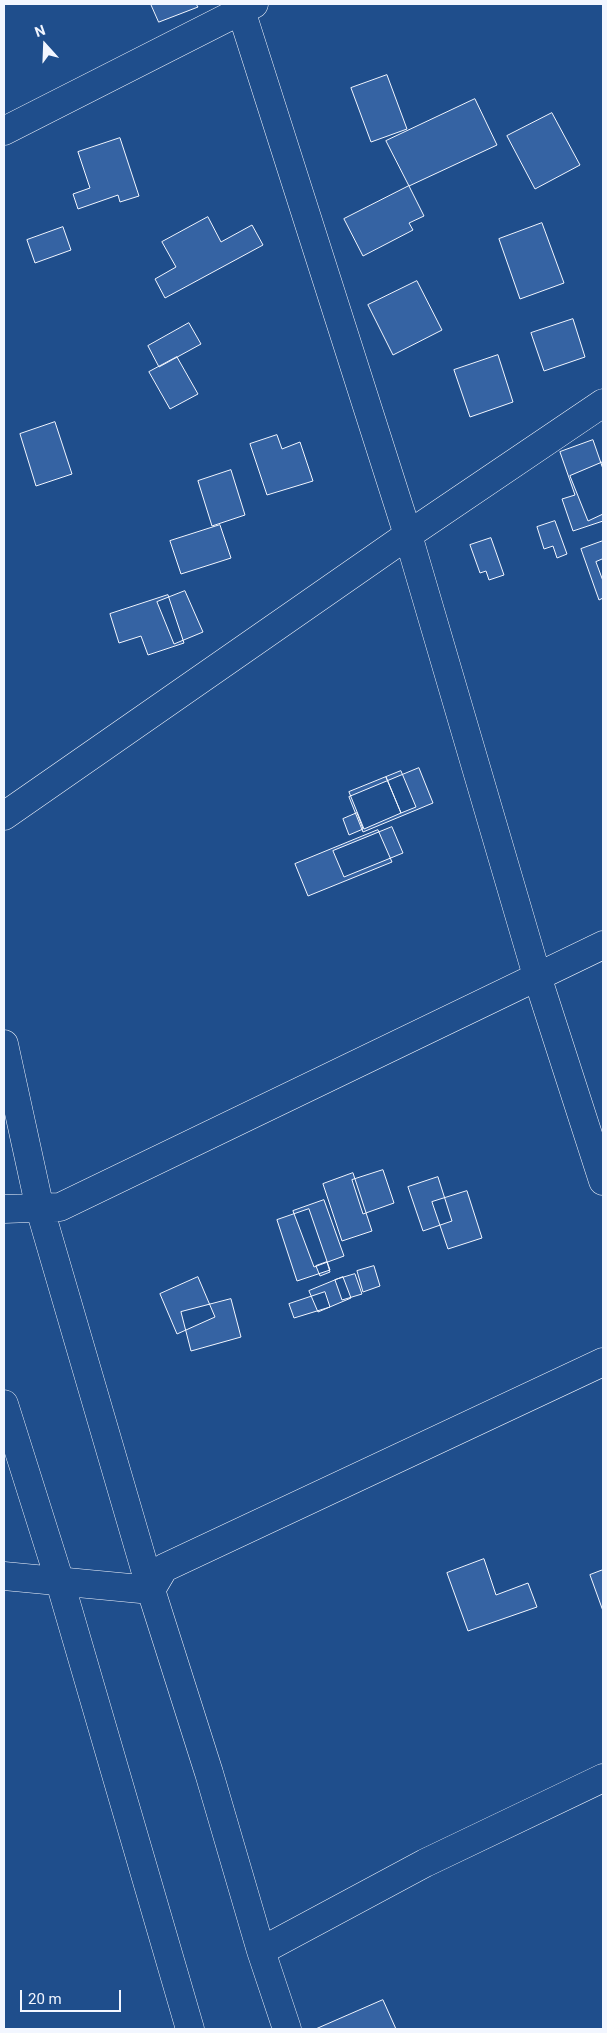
<!DOCTYPE html>
<style>
body{margin:0}
#map{position:relative;width:607px;height:2033px;overflow:hidden;background:#1f4e8c;font-family:Roboto,sans-serif}
canvas{display:block}
.frame{position:absolute;inset:0;border:5px solid #f2f6ff;pointer-events:none}
.north{position:absolute;left:20px;top:20px;width:50px;height:50px;-webkit-text-stroke:4px #1f4e8c;paint-order:stroke;rotate:340deg;font-size:14px;font-weight:700;line-height:20px;text-align:center;color:#f2f6ff}
.north::after{content:'';display:block;margin:auto;width:18px;height:22px;background:#f2f6ff;clip-path:polygon(50% 0,100% 100%,50% 72%,0 100%)}
.scale{position:absolute;left:20px;top:1990px;width:101px;height:22px;box-sizing:border-box;border:2px solid #f2f6ff;border-top:0;padding-left:6px;font-size:15px;line-height:18px;white-space:nowrap;color:#f2f6ff;-webkit-text-stroke:4px #1f4e8c;paint-order:stroke}
</style>
<div id="map">
<canvas width="607" height="2033"></canvas>
<div class="frame"></div>
<div class="north">N</div>
<div class="scale">20 m</div>
</div>
<script>
const c = document.querySelector('canvas').getContext('2d');
c.lineJoin = 'round';
function fillPath(path, color) {
  c.fillStyle = color;
  c.fill(path, 'evenodd');
}
function trace(path, color, width, dash) {
  c.strokeStyle = color;
  c.lineWidth = width;
  c.lineCap = dash ? 'butt' : 'round';
  c.setLineDash(dash || []);
  c.stroke(path);
}
const building = new Path2D(`
 M151 4H196L198 7 159 22Z
 M387 75 407 129 371 142 351 88Z
 M475 99 497 145 409 186 386 141Z
 M552 113 580 165 535 189 507 136Z
 M120 138 139 196 120 202 118 195 78 209 73 194 90 188 78 152Z
 M409 186 424 216 409 223 413 230 363 256 344 219Z
 M208 217 221 242 252 225 263 245 165 298 155 279 176 267 162 242Z
 M542 223 564 283 520 299 499 239Z
 M63 227 71 250 35 263 27 240Z
 M417 281 442 330 393 355 368 305Z
 M573 319 585 357 544 371 531 333Z
 M189 323 201 344 159 367 148 346Z
 M498 355 513 402 470 417 454 370Z
 M177 357 198 394 170 409 149 372Z
 M55 422 72 474 36 486 20 434Z
 M277 435 282 449 300 442 313 481 267 495 250 444Z
 M593 440 603 469V521L573 531 562 499 575 495 560 452Z
 M603 462V514L588 521 570 476Z
 M231 470 245 515 212 526 198 481Z
 M555 521 567 554 557 558 553 546 544 549 537 527Z
 M220 525 231 558 181 574 170 541Z
 M491 538 504 575 489 580 486 571 480 573 470 545Z
 M603 541V598L599 600 581 549Z
 M603 559V581L596 562Z
 M185 591 203 632 174 644 157 602Z
 M168 595 184 643 148 655 141 636 119 643 110 614Z
 M419 768 433 803 363 832 349 797Z
 M401 771 416 807 401 813 386 777Z
 M386 777 401 813 364 829 349 792Z
 M357 813 363 829 349 835 343 819Z
 M392 827 403 853 344 877 333 851Z
 M378 830 392 862 308 896 295 864Z
 M383 1170 394 1203 363 1214 352 1180Z
 M353 1173 372 1231 342 1241 323 1184Z
 M438 1177 452 1221 423 1231 408 1187Z
 M467 1191 482 1238 448 1249 432 1202Z
 M324 1200 344 1256 314 1267 293 1211Z
 M309 1209 330 1270 297 1281 277 1220Z
 M327 1262 330 1272 320 1276 316 1266Z
 M374 1266 380 1286 363 1292 357 1271Z
 M355 1274 362 1294 342 1300 335 1280Z
 M198 1277 215 1317 177 1334 160 1294Z
 M343 1277 351 1298 318 1312 309 1291Z
 M325 1292 330 1307 294 1318 289 1304Z
 M231 1299 241 1337 191 1351 181 1312Z
 M484 1559 496 1595 528 1583 537 1607 468 1631 447 1573Z
 M603 1570V1611L590 1575Z
 M383 2000 396 2029H316Z`);
fillPath(building, '#3563a3');
trace(building, '#f2f6ff', 1);
const minor = new Path2D(`
 M239 4 408 535 537 976 603 1181
 M4 131 254 4
 M4 816 408 535 603 403
 M4 1044 40 1209 151 1590 209 1773 261 1951 287 2029
 M4 1209 60 1207 603 945
 M4 1404 60 1582 190 2029
 M4 1576 151 1590 164 1568 603 1362
 M261 1951 425 1863 603 1778`);
trace(minor, '#f2f6ff', 29);
trace(minor, '#1f4e8c', 28);
</script>
